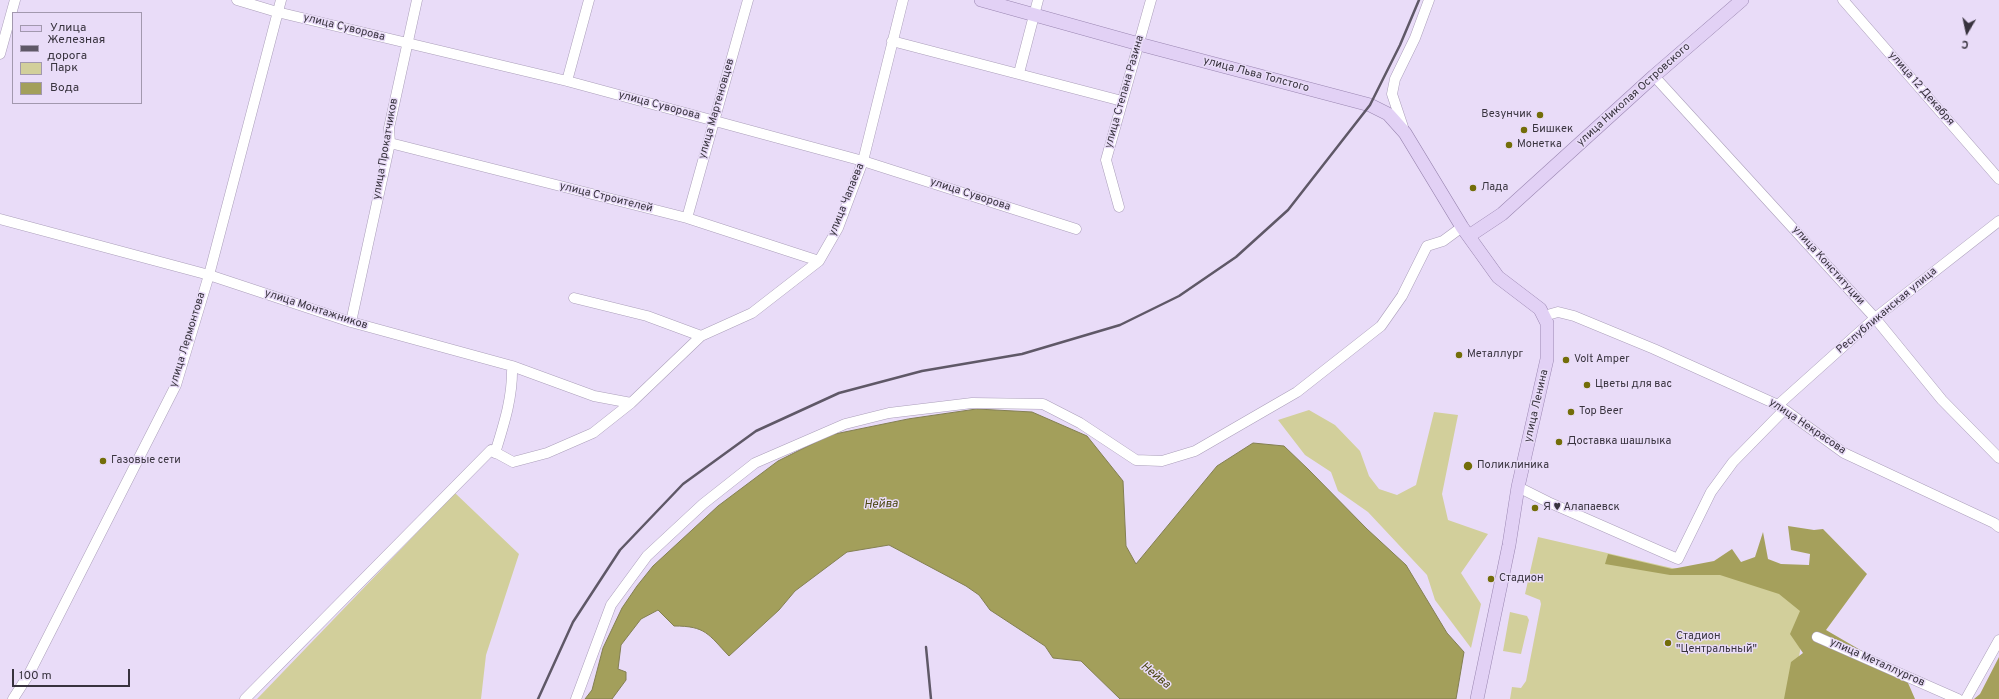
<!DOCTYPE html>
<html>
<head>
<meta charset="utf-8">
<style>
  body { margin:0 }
  #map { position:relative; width:1999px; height:699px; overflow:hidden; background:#e9dcf8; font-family:Overpass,sans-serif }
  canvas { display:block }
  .legend { position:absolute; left:12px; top:12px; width:130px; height:92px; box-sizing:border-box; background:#e9dcf8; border:1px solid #a298ae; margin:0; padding:5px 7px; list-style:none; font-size:12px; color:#38333e }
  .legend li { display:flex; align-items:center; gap:8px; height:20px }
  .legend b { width:20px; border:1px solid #a298ae }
  .north { position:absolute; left:1947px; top:12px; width:40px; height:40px; -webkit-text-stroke:3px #e9dcf8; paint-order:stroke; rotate:189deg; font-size:11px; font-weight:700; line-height:16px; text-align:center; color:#38333e }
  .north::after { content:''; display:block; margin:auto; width:14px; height:18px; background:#38333e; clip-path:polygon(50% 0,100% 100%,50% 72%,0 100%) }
  .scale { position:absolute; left:12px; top:669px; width:118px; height:18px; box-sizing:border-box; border:2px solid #38333e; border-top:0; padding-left:5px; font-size:12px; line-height:14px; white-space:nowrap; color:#38333e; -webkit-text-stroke:3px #e9dcf8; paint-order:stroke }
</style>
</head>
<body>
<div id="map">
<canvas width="1999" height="699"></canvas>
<ul class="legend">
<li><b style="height:5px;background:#e2d1f5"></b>Улица</li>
<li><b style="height:5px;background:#5f5867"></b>Железная дорога</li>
<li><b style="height:11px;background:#d2cf9b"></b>Парк</li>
<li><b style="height:11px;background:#a39f5b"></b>Вода</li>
</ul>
<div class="north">С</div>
<div class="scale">100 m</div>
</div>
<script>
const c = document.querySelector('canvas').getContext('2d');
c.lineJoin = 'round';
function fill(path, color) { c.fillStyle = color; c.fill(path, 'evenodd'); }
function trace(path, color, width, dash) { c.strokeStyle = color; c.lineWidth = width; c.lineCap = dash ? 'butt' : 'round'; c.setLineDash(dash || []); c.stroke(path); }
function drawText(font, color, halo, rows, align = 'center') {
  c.font = font + ' Overpass,sans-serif'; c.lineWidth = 3; c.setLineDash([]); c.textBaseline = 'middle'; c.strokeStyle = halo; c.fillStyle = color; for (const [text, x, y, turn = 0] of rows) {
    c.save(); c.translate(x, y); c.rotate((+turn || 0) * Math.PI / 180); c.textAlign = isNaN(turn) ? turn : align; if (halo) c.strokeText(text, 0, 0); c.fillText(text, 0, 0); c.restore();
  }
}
fill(new Path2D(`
  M1309,410l26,15 25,26 9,25 10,13 18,6 19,-10 18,-73 24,3 -16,79 6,26 40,14 -27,39 20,31 -10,44 -36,-48 -8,-25 -59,-63 -30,-21 -7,-19 -26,-17 -27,-35z
  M455,493l64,61 -33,101 -5,44h-224z
  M1538,537l134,31 141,14 -22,117h-281l2,-12 9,1 5,-7 15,-77 -1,-4 -15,-6z
  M1510,612l17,4 2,4 -8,34 -18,-3z`), '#d2cf9b');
fill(new Path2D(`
  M1788,526l26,4 9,-1 44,45 -41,56 79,46 10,23h-131l7,-37 12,-9 -13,-19 10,-23 -21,-17 -59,-19h-50l-65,-11 3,-10 64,15 42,-8 18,-12 9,13 14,-5 8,-25 5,27 13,5 28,1 1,-11 -19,-4z
  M1999,657v42h-25l6,-5z`), '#a5a05c');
const water = new Path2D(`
  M977,409l55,3 55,24 36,45 3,65 10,18 81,-98 36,-23 31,3 25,24 58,59 39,36 41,68 17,19 -8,47h-336l-39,-38 -28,-3 -8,-12 -55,-36 -11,-15 -13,-9 -77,-41 -42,7 -52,39 -16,19 -50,46c-21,-22 -23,-30 -55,-30l-16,-16 -17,9 -20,26 -3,24 8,3v8l-14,19h-27l7,-9 11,-42 19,-40 15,-22 16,-20 65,-60 60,-45 52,-26 78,-16z`);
fill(water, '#a39f5b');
trace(water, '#837f52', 1);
const minor = new Path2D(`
  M237,0l40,12 290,69 296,80 213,68
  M1843,0l156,179
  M892,41l230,60
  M0,54l15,-54
  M1019,73l19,-73
  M1654,76l221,242 67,82 57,58
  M567,81l22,-81
  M1403,127l-11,-33 3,-15 20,-41 14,-38
  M390,143l297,75 132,43
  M1119,207l-13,-47 45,-160
  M687,218l61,-218
  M0,219l209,56 142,47 161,44 82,30 37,7
  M574,298l73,18 54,20
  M1544,316l14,-4 16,4 80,33 124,56 66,48 150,70 5,4
  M351,322l39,-179 -1,-15 28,-128
  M1778,405l97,-87 124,-97
  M495,453c9,-29 18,-56 17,-87
  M1518,487l30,15 130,57 33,-67 22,-30 51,-52
  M1817,637l141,62
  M13,699l16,-25 147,-289 33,-110 72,-275
  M245,699l246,-249 22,12 34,-9 46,-20 38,-30 70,-67 51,-23 67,-52 19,-33 25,-67 40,-161
  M576,699l35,-94 36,-49 56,-52 52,-41 90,-39 44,-11 83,-10 71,1 37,19 56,37 26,1 33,-10 102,-59 84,-66 21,-30 25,-50 16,-5 19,-14
  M1966,699l33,-59`);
const major = new Path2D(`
  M981,0l158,44 231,61 18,9 17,19 57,94 36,50 42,32 7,14v36l-29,128 -9,58 -32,154
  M1469,236l33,-22 152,-138 88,-76`);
trace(minor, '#ab9fba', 11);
trace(major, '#9a86b1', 14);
trace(minor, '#fff', 10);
trace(major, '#e2d1f5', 13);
trace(new Path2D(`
  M926,647l5,52
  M538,699l35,-77 47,-72 63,-66 73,-53 83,-38 83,-22 100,-17 98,-29 59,-29 57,-39 52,-47 82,-105 30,-60 19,-45`), '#5f5867', 2.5);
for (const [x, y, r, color] of [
  [1540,115,4,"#736d09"],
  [1524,130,4,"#736d09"],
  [1509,145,4,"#736d09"],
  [1473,188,4,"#736d09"],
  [1459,355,4,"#736d09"],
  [1566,360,4,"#736d09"],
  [1587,385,4,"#736d09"],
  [1571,412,4,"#736d09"],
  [1559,442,4,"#736d09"],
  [103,461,4,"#736d09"],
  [1468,466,5,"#736d09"],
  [1535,508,4,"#736d09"],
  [1491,579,4,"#736d09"],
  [1668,643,4,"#736d09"]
]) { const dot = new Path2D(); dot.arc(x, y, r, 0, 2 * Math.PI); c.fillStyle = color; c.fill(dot); trace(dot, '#e9dcf8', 1.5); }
drawText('11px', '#38333e', '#e9dcf8', [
  ["улица Суворова",344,28,14],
  ["улица Льва Толстого",1256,75,15],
  ["улица 12 Декабря",1921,89,49],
  ["улица Степана Разина",1125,92,-74],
  ["улица Николая Островского",1634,95,-42],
  ["улица Суворова",659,106,15],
  ["улица Мартеновцев",717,109,-74],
  ["улица Прокатчиков",386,149,-80],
  ["улица Суворова",970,195,18],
  ["улица Строителей",606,198,14],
  ["улица Чапаева",847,200,-68],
  ["улица Конституции",1828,266,48],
  ["улица Монтажников",316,310,18],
  ["Республиканская улица",1887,311,-40],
  ["улица Лермонтова",188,340,-73],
  ["улица Ленина",1537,406,-77],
  ["улица Некрасова",1807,427,34],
  ["улица Металлургов",1877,663,24]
]);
drawText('11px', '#38333e', '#e9dcf8', [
  ["Везунчик",1532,115,"right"],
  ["Бишкек",1532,130],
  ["Монетка",1517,145],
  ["Лада",1481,188],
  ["Металлург",1467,355],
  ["Volt Amper",1574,360],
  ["Цветы для вас",1595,385],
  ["Top Beer",1579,412],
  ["Доставка шашлыка",1567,442],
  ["Газовые сети",111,461],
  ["Поликлиника",1477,466],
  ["Я ♥ Алапаевск",1543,508],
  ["Стадион",1499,579],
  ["Стадион",1676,637],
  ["\"Центральный\"",1676,650]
], 'left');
drawText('italic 12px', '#4b4712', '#e9dcf8', [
  ["Нейва",881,505,-2],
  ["Нейва",1155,676,39]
]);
</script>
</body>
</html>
